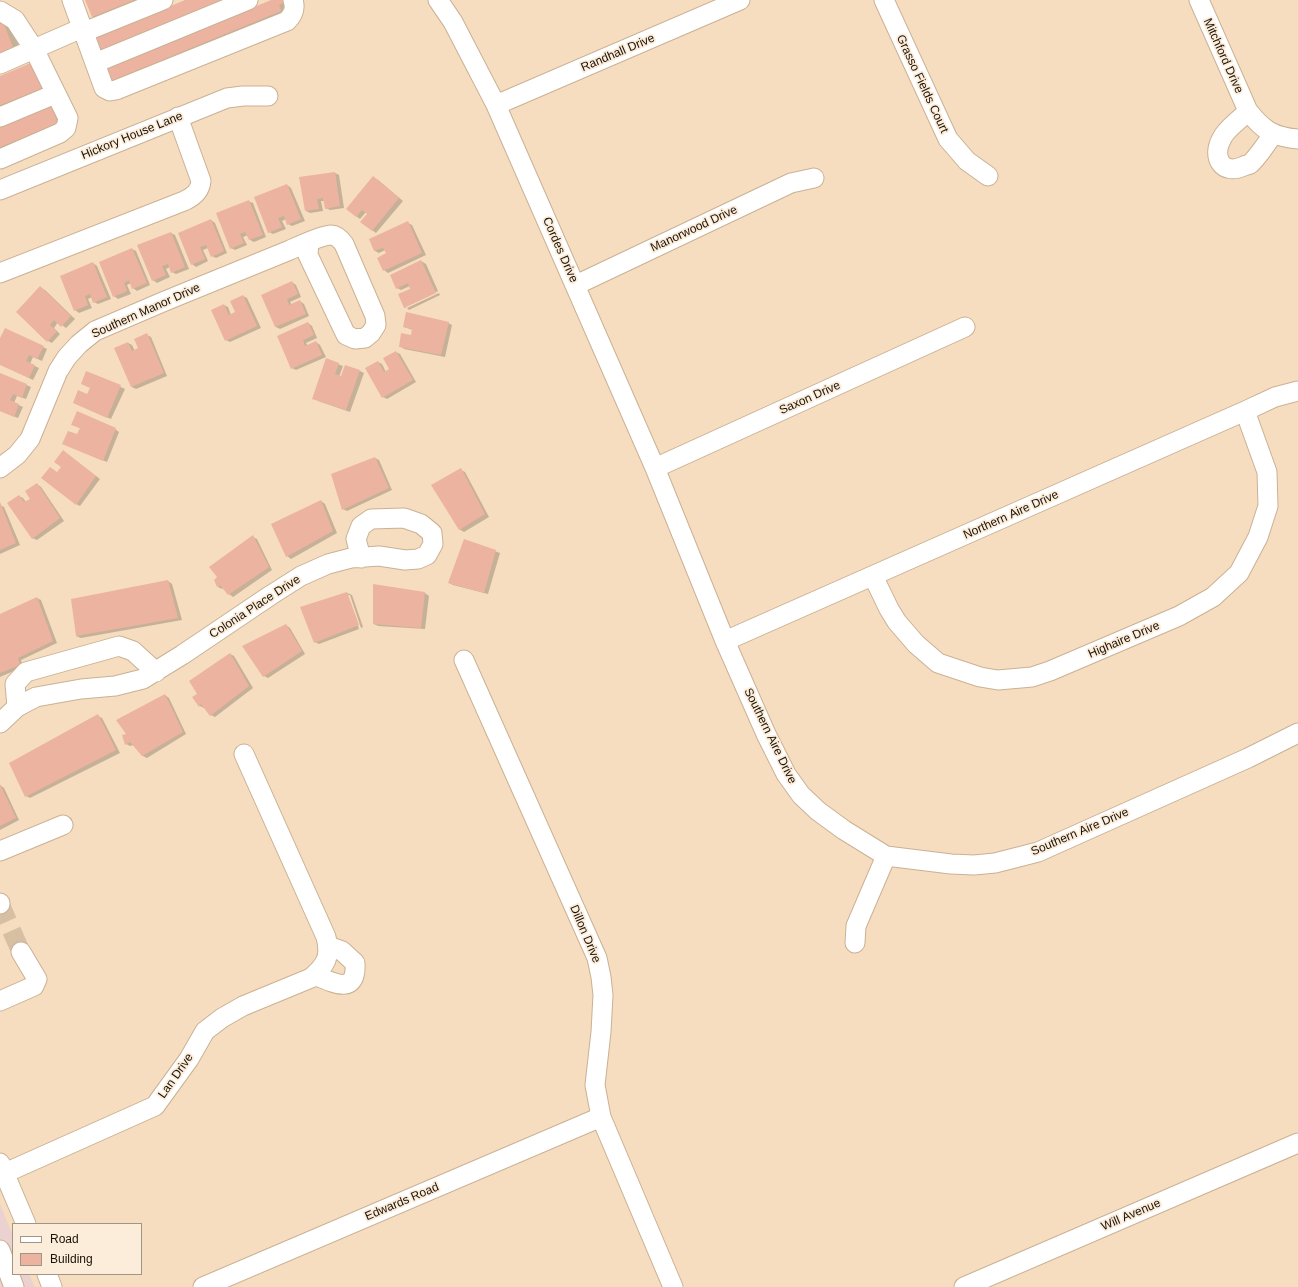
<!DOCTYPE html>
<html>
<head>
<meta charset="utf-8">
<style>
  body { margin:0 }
  #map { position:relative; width:1298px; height:1287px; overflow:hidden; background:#f7ddbf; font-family:Arial,sans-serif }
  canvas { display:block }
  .legend { position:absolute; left:12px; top:1223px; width:130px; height:52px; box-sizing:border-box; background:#fcecda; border:1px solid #a29586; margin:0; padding:5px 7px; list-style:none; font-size:12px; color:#1a1207 }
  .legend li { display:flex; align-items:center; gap:8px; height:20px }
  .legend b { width:20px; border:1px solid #a29586 }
</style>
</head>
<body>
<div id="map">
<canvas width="1298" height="1287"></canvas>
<ul class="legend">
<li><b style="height:5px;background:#fff"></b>Road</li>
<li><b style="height:11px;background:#ecb3a0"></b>Building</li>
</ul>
</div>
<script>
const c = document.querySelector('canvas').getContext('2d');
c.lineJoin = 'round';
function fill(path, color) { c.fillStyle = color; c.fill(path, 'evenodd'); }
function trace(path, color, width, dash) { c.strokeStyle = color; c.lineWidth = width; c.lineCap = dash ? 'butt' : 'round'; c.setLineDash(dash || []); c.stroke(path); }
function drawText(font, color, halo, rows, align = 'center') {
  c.font = font + ' Arial,sans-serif'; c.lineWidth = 3.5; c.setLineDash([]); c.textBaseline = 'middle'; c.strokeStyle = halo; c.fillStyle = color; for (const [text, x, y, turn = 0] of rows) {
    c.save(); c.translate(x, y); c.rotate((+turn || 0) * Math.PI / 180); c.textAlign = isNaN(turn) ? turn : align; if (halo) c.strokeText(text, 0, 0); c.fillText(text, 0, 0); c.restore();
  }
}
fill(new Path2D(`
  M0,1204l13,32v38h16l6,13h-35z`), '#ebd1cf');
fill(new Path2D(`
  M86,0h69l-53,22 -9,-5z
  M188,0h48l-130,54 -6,-4z
  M273,0h15l-1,14 -169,70 -6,-4z
  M0,21l10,4 13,30 -23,9z
  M33,63l19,30 -52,21v-37z
  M50,107l7,3 7,17 -64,26v-26z
  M335,173l4,2 5,33 -14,2 -4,-2 -1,-7h-4l2,10 -13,2 -4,-2z
  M377,179l26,22 -27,32 -4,-3 -4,-16 -2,-2 -6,7 -4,-3z
  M287,185l4,3 14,33 -13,5 -4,-2 -2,-5 -4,2 4,8 -13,5 -4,-2z
  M248,201l5,2 13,34 -12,5 -4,-2 -2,-5 -5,2 4,8 -12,5 -4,-2z
  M211,220l4,3 12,30 -11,5 -4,-2 -4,-8 -5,2 5,11 -12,6 -4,-3z
  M408,223l4,2 14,30 -38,18 -4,-3 3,-16 -2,-4 -6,3 -4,-2 -5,-11z
  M171,233l4,2 14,34 -13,5 -4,-2 -2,-5 -4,2 4,8 -13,6 -4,-3z
  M132,249l4,2 14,34 -13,6 -4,-3 -2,-5 -4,2 4,9 -13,5 -4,-3z
  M421,261l5,3 12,27 -32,15v2l-1,-1 7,-17 -2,-4 -9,4 -4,-2z
  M93,263l4,3 14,33 -13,5 -4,-2 -2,-5 -4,2 4,9 -13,5 -4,-3z
  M292,282l4,3 5,12 -11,5 2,3 8,-4 4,3 5,12 -29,13 -4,-2 -14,-31z
  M41,288l4,2 30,29 -9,9 -8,-6 -4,6 6,6 -8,9 -4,-2z
  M439,293l1,2 -31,15 -2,-2z
  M243,296l4,2 14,30 -31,14 -4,-2 -2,-35 4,2 3,8 5,-2z
  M308,323l4,3 5,12 -11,5 2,3 8,-4 4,3 6,12 -30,13 -4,-2z
  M448,323l4,2 -7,32 -41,-8 -4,-3 12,-10 1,-6 -9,-3z
  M147,335l4,2 16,39 -31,13 -4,-2 -4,-44 4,2 3,6 4,-2z
  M0,340l43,7 4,2 -5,12 -9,-4 -3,7 9,4 -6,12 -33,-16z
  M396,352l4,2 16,28 -29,17 -4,-2 -5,-35 4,2 4,8 5,-3z
  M327,360l16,6 -4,11 21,-6 4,2 -14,39 -32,-11z
  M87,372l38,17 -14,30 -37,-16 14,-7 3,-8z
  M0,374l31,13 -5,12 -9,-3 -3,7 9,4 -5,11 -18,-7z
  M76,427l39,2 4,3 -12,30 -39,-16 9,-10 4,-8z
  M67,454l33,25 -20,27 -4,-2 -18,-31 5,-6z
  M375,458l4,2 13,30 -45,21 -4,-2z
  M461,470l4,2 24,45 -25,15 -5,-3z
  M37,484l4,3 23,34 -27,19 -5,-2 -13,-42 4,2 3,4 5,-3z
  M321,501l4,3 12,29 -46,26 -4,-3z
  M0,505l4,2 16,38 -20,9z
  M253,537l4,2 15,31 -39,27 -4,-3 -5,-7 -2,2 -4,-2z
  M465,540l35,13 -12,41 -35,-9 -4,-2z
  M168,581l4,3 10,36 -101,18 -5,-2z
  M374,586l51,7 4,3 -4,33 -47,-3 -4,-2z
  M347,593l5,2 11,32 -2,1 -11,-33h-3l12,34 -40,15 -4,-2 -14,-34z
  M37,598l4,2 16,43 -36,17 2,7 -23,10v-62z
  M286,625l4,3 15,26 -37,24 -4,-2z
  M230,654l4,2 19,32 -38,29 -4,-2 -6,-8 -1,1 -4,-2 -2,-12z
  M165,695l4,3 17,36 -39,24 -4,-2 -9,-11 -4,1 -4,-2 1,-10z
  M98,716l4,2 18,35 -90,45 -4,-2z
  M0,785l4,3 15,32 -19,10z`), '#0003');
fill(new Path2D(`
  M85,0h49l-42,17z
  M185,0h37l-123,51 -5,-13z
  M271,0h13l1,2 -6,3 2,6 -170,70 -5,-13z
  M2,19l12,31 -14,6v-36z
  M33,62l11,26 -44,17v-29z
  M51,105l7,19 -58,23v-21z
  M335,172l5,34 -15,3 -2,-11 -6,1 2,10 -14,2 -6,-34z
  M373,176l26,22 -27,33 -12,-9 7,-8 -5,-4 -6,7 -10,-8z
  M287,184l14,35 -14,6 -3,-9 -6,2 4,9 -14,6 -14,-36z
  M249,200l14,35 -14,5 -4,-8 -5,2 4,9 -14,6 -14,-36z
  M211,219l13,32 -13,6 -5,-12 -6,2 5,12 -14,6 -13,-32z
  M408,221l14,32 -39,18 -6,-13 9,-5 -3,-5 -9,3 -5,-12z
  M171,232l14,35 -14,6 -3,-9 -6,2 4,9 -14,6 -15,-36z
  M132,248l15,35 -15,6 -3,-9 -5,3 3,8 -14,6 -14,-35z
  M421,260l15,33 -32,15 -6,-14 12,-5 -2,-6 -12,6 -6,-14z
  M93,262l14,35 -14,6 -3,-9 -5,2 3,9 -14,6 -14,-35z
  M292,281l6,13 -11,5 2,6 11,-5 6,14 -31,13 -14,-32z
  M40,286l31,30 -10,11 -7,-7 -4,5 7,6 -10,11 -31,-30z
  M243,295l14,31 -32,15 -14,-31 13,-6 5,11 6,-3 -5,-11z
  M406,312l43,10 -8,33 -42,-8 2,-14 10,2 1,-6 -9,-2z
  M308,322l6,13 -11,5 2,6 11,-5 6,14 -31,14 -14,-33z
  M5,328l39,18 -7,13 -8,-4 -3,6 9,4 -6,13 -29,-13v-27z
  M147,333l17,40 -33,14 -17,-39 14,-6 4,9 6,-3 -4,-9z
  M396,351l17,29 -31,18 -17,-30 13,-7 6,11 5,-3 -6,-11z
  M326,358l13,5 -4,11 6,2 4,-11 15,5 -14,40 -34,-11z
  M86,371l35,14 -14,33 -34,-15 5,-13 9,4 3,-6 -9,-4z
  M0,373l27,11 -5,14 -9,-4 -3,6 9,4 -5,13 -14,-6z
  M77,411l39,17 -13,33 -41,-17 6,-13 9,3 3,-6 -9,-3z
  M63,450l33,26 -20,29 -35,-27 9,-11 7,5 4,-5 -7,-5z
  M375,457l14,31 -47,22 -11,-36z
  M461,468l24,46 -26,16 -28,-45z
  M37,483l23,35 -28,21 -25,-36 12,-8 5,7 6,-3 -5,-8z
  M321,500l12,31 -47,26 -15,-33z
  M0,502l16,41 -16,7z
  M253,535l16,32 -41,28 -8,-10 -3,2 -3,-7 3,-3 -8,-10z
  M464,539l32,11 -12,43 -36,-10z
  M168,580l10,38 -102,18 -5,-37z
  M373,584l52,8 -4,36 -48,-4z
  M347,592l12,33 -45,18 -14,-36z
  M37,597l16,44 -35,17 2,7 -20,8v-59z
  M286,624l16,27 -39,26 -21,-31z
  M230,653l19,33 -39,30 -9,-12 -2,3 -7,-10 5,-3 -8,-13z
  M165,694l18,38 -41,24 -12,-14 -5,3 -3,-10 4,-1 -10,-14z
  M98,714l18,36 -91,47 -16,-34z
  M0,784l16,34 -16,8z`), '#ecb3a0');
trace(new Path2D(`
  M0,904l21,48`), '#d6bfa3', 19, [19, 10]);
const minor = new Path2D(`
  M72,0l32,88 6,3 6,-1 171,-69c6,-6 9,-12 6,-21
  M438,0l15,22 43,83 159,363 70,173 41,93 20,40 15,21 17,16 26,19 42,26 65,8 23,1 21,-2 43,-11 210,-94 50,-25
  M884,0l64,139 19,22 21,15
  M1199,0l49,111c15,19 25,26 50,28
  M0,11l15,9 19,29 48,-21
  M84,32l79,-32
  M95,63l153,-63
  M0,64l34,-15 34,69 -2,10 -6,5 -60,26
  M496,105l244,-105
  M1248,111c-7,8 -22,18 -26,27 -11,19 0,38 22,28 2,-1 4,-1 6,-2 6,-5 18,-22 23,-30
  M0,117l55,-23
  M0,190l227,-92 16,-2h25
  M0,273l184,-72c9,-4 16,-9 17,-20l-23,-64
  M576,285l215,-102 23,-5
  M0,468l17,-13 13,-16 28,-68 9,-14 12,-13 16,-13 70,-30 125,-51c9,-4 32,-15 41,-15 5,0 10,5 13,9l31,72 1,9 -5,8 -6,5 -10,1 -9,-4 -38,-80 1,-13
  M655,468l310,-141
  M873,576l16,33 8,13 19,22 22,19 42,14 18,3 34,-3 18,-6 129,-55 34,-19 26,-24 19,-36 10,-31 -1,-34 -22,-61
  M725,641l520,-230 30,-14 23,-6
  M464,660l133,298 4,19 2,18 -2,37 -6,53 6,32 72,170
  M17,707l-2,-23 11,-12 93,-26 14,5 23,21
  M0,723l17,-16 19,-10 45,-8 34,-3 28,-7 39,-24 89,-60 30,-19 27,-12 23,-6 28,-2 26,4 13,-1 9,-4 6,-11 -1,-11 -11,-9 -17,-6 -33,1 -10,7 -5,13 5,19
  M0,851l63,-26
  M0,903v1
  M855,943l1,-17 30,-70
  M315,975c18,8 42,21 40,-12l-13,-12 -14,-5
  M0,1001l34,-15 3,-7 -16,-27
  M0,1163l26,61
  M5,1173l150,-67 34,-47 16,-28 17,-13 21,-12 68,-28c15,-13 20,-21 15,-41l-82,-183
  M0,1250l14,37
  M47,1274l5,13
  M203,1287l398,-170
  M964,1287l334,-144`);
trace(minor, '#cab194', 21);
trace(minor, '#fff', 19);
drawText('12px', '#1a1207', '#fcecda', [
  ["Randhall Drive",618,53,-23],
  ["Mitchford Drive",1223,56,66],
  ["Grasso Fields Court",922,84,65],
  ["Hickory House Lane",132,136,-22],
  ["Manorwood Drive",694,229,-25],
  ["Cordes Drive",560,250,66],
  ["Southern Manor Drive",146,311,-24],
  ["Saxon Drive",810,398,-24],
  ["Northern Aire Drive",1011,515,-24],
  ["Colonia Place Drive",255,607,-33],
  ["Highaire Drive",1124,640,-23],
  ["Southern Aire Drive",770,736,64],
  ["Southern Aire Drive",1080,832,-23],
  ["Dillon Drive",585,934,67],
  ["Lan Drive",176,1076,-55],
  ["Edwards Road",402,1202,-23],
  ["Will Avenue",1131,1215,-23]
]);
</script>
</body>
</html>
